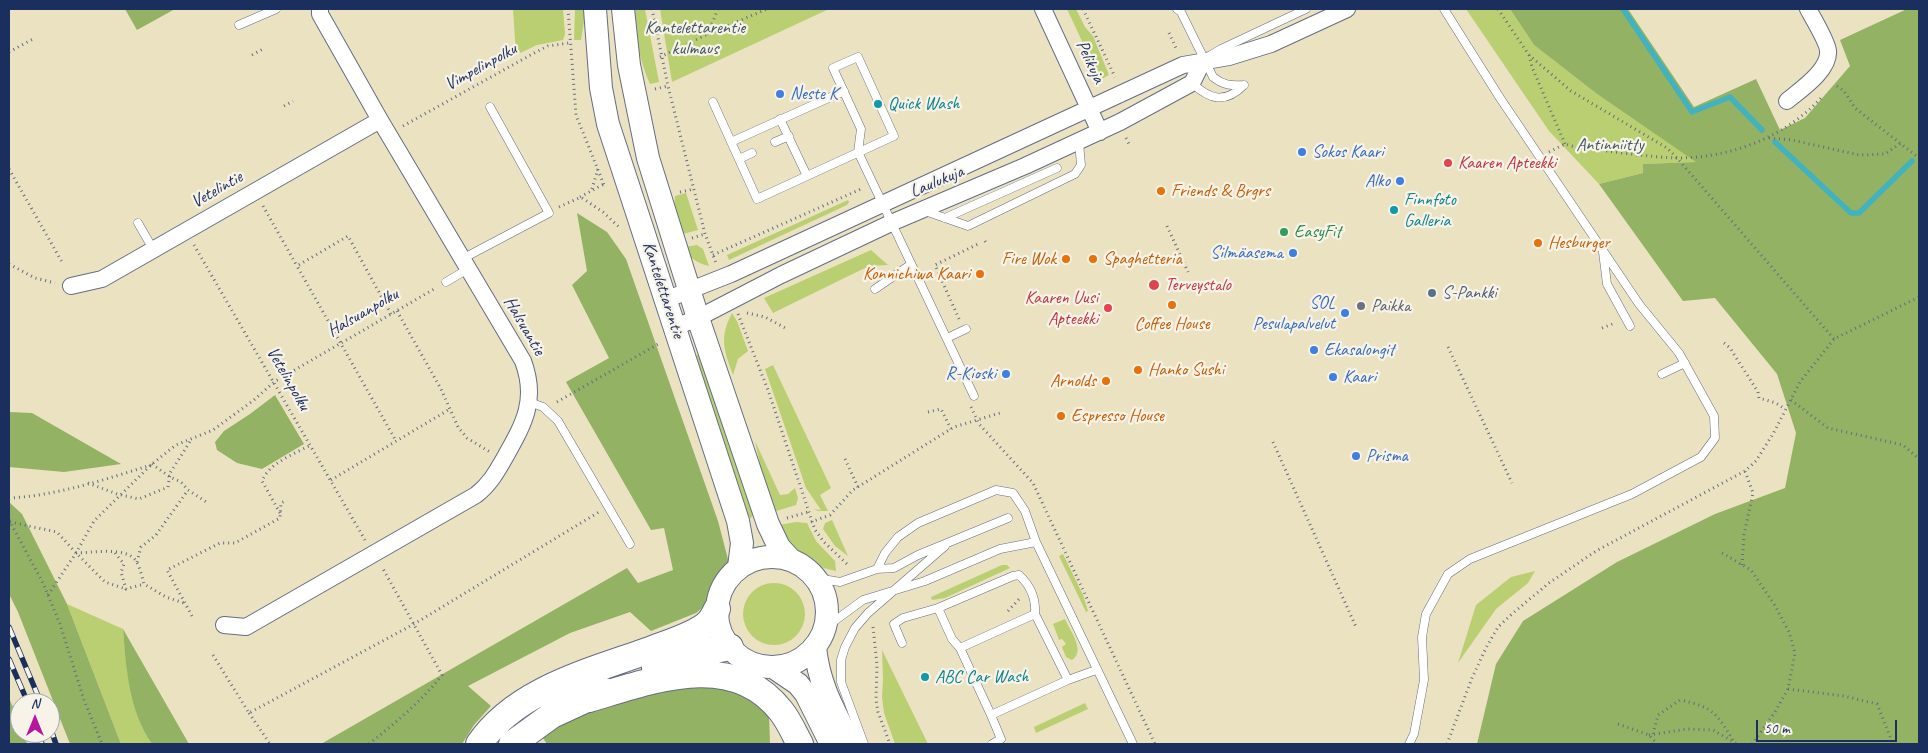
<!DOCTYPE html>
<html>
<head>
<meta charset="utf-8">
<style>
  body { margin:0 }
  #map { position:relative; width:1928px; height:753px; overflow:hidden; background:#ebe2c2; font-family:Caveat,sans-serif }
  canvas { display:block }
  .frame { position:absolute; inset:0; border:10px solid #1b2f5e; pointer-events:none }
  .north { position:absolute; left:10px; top:693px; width:50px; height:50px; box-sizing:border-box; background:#f7f3e8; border:1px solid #9fa5b1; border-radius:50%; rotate:0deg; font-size:14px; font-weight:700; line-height:20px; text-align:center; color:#1b2f5e }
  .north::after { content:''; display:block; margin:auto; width:18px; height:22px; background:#b5179e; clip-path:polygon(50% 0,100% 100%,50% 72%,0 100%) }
  .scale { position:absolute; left:1756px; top:720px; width:141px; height:22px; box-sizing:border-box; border:2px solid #1b2f5e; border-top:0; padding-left:6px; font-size:15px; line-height:18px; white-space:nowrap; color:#1b2f5e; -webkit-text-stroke:4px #f7f3e8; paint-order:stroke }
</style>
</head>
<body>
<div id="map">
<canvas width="1928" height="753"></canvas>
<div class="frame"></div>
<div class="north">N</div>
<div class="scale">50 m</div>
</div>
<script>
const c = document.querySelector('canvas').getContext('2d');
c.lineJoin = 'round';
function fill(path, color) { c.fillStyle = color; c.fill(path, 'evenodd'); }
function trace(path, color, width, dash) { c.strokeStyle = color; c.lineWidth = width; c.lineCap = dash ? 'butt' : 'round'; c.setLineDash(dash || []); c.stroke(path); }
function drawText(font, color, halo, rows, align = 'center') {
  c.font = font + ' Caveat,sans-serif'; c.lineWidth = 4.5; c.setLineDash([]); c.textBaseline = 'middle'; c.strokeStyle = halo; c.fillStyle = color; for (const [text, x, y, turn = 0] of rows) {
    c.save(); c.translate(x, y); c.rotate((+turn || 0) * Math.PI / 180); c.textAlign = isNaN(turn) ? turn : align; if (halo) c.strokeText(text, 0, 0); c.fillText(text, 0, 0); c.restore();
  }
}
fill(new Path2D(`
  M513,9h50l2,25 -2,6 -26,5 -21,10z
  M575,9h11l-5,31h-7z
  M632,9h13l14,73 -9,2c-11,-24 -14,-49 -18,-75z
  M660,9h169l-157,73z
  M1067,9h9l9,18 8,9 16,39 -9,5z
  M1466,9h44l24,36 63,49 100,68 -54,2v9l-44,11 -50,-53z
  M686,193l12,37 -19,5 -5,-27 1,-12z
  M848,200l1,2 -2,3 -118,55 -2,-5z
  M697,245l6,4 6,17c-11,-2 -21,-9 -25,-19z
  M871,250l17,15 -19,1 -96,47 -9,-15z
  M732,313l5,8 11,30 -10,8 -5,16c-9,-25 -14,-37 -1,-62z
  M702,352l52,162 -3,4 -3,-1 -54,-160z
  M773,365l58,123 -11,7 8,16h-10l-4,-2 7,1 -15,-22 -41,-119z
  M755,441l25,54 8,-1 7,-6 3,10 -2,7 -26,8z
  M832,520l16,36 -13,-10 -12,-17 2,-6z
  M796,522l11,1 9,18 19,20 1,10 -13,-3 -31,-18 -13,-25z
  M1063,554l20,41 5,16 -2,1 -27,-56z
  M1002,565h5l3,3 -65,30 -13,2 -1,-3z
  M1535,571l-7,12 -32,26 -38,54 18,-58 35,-28z
  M743 614a31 31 0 1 1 62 0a31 31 0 1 1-62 0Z
  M67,604l56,25c3,36 8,85 29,115h-31z
  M1065,619c5,12 21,32 7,41l-6,-3 -4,-10 4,-3 -4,-5 -3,1 -6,-16z
  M882,650l46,94h-33l-11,-31 -2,-16 1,-18z
  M1085,703l3,6 -52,24 -2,-6z`), '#bacf72');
fill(new Path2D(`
  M125,9h50l-38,21z
  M1510,9h118l66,98 62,-28 24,51 25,-12 45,-52 -10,-26 67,-31h12v735h-442l19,-80 27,-43 94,-59 98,-48 70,-26 11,-55 -19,-59 -62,-76 -32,3 -84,-117 44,-11v-9l53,-2 -99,-68 -63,-49z
  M577,213l30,19 19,27 92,262 11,42 -17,26 -4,14 -12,10 -45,18 -21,-19 -60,21 -102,53 23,20 -17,19 -12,19h-141l306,-176 11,15 35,-13 -9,-42 -13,2 -85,-148 43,-24 -37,-73 15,-14z
  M275,395l29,49 -42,25 -25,-6 -20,-13 -2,-8 9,-11 26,-17z
  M9,412l23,1 89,51 -57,8 -55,-5z
  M9,502l13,12 45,90 54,140h-51l-52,-132 -9,-18z
  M123,629l66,115h-37c-23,-33 -26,-76 -29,-115z
  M724,685l27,12 18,16 1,31h-223l-6,-9 32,-19 71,-25z
  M9,698l11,25v10h4l3,11h-18z`), '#93b264');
trace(new Path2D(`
  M1623,9l69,103 38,-15 32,33
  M1775,142l76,71h8l53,-52`), '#43b2bf', 5.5);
const service = new Path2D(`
  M1177,9l4,3 32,65c10,8 18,9 31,8
  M239,25l37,-16
  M1211,55l10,-6 85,-40
  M1192,83c18,17 33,21 52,2
  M713,102l44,97 50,-23
  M780,119l27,57 87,-40 -36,-79 -25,11 28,61 -3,23 116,244
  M731,142l113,-51
  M775,142l14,-6
  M739,159l13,-6
  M925,211l43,15 107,-52 6,-9 -2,-23
  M945,218l112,-50
  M138,223l15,26
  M1603,252l4,32 23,42
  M462,259l87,-46 -59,-106
  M446,282l22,-13
  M875,289l35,-24
  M947,338l19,-9
  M1662,374l23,-11
  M529,402l14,5 15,14 72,123
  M877,569l8,-16 13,-16 20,-14 78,-33 17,3 12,18 11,31 97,202
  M817,578l23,4 37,-13 17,-1 24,-13 90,-37
  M938,608l14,31 8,9 31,67 77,-35 28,-10
  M825,628l38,-28 62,-19 75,-32 36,-7
  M902,643l-8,-19 9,-6 35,-10 75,-32 6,-1c11,10 17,24 16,39l33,66
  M960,648l75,-34
  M991,715l10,24 -9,5
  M864,744l-23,-62v-22l4,-13 10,-19 13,-15 77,-67
  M1409,744l5,-10 10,-54 -2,-43 4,-23 22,-40 22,-15 162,-65 69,-37 14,-19 -1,-22 -35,-63 -40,-49 -139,-206 -56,-89`);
const minor = new Path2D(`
  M1043,9l57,123
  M1787,101c13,-11 43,-31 41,-50 0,-8 -15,-33 -20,-42
  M71,286l31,-7 278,-159
  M665,300l66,-26 452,-209 46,-8 42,-13 76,-35
  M675,327l23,-9 83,-43 110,-52 134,-57 95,-44 72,-39 11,-22
  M224,625l22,2 230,-132c13,-10 20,-22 28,-36 19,-34 34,-58 19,-98l-143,-241 -60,-106v-5`);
const secondary = new Path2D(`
  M595,9l6,79 7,36 130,397 4,22 -3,24
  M623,9l6,56 19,93 50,160 70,206 11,23 11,12
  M717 612a55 55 0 1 1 110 0a55 55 0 1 1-110 0Z
  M815,647c4,39 19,63 36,97
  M773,667l25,17 8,10 25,50`);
const trunk = new Path2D(`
  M655,668l40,-14 35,-7
  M589,699c62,-18 143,-51 192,12 8,10 13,22 19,33
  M479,744c37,-54 109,-72 168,-93 17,-7 50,-16 62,-29 3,-3 6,-9 8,-13
  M512,744l40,-29 52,-24`);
trace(service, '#646e81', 9);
trace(minor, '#646e81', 18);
trace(secondary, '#646e81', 24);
trace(trunk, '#646e81', 28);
trace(new Path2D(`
  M568,9l8,106 28,70
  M652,9l16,77 37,148 11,29
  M1083,9l32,68
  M1498,9l31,46 42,36 96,57 10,10 157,181
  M708,33l10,-24
  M1169,33l7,15
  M9,52l24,-13
  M252,55l11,-6
  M1529,55l3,12 33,77
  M660,57l48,-23 59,-25
  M1837,86l7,5 11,17 64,50
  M655,89l13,-3
  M284,106l9,-5
  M403,126l133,-74 12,-6 21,-3
  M1126,138l4,8
  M1769,138l23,2 67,15 26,-1 16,-11
  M1549,152l16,-8 14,4c32,3 67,9 99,10 53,0 107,-21 143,-60
  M9,169l53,93
  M592,189l6,-20
  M680,192l14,-3
  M580,197l24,-13
  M263,206l34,60
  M559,207l20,-9h3l21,14 17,16
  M1167,226l21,46
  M692,238l13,-4
  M985,241l2,3
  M194,245l171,295
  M713,255l148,-66
  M9,264l26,14 20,5
  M397,311l44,78 17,38 9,11 23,14
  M747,313l18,4 22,12
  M391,314l-43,-78 -51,30 99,175
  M738,314l30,76 47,140 9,12 25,24
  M959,319l-24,-54 43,-21
  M1602,328l13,-5
  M1724,343l6,5 28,44 1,6 17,5 9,6
  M1448,347l64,136
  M1791,400l37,28 75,17 16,14
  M557,402l103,-59
  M971,407l8,17 54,59 122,261
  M928,412l13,-3 10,20
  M1273,442l83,185
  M845,459l13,28
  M152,464l18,13 11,5 7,8 20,13
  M331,480l119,-71
  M88,483l29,11 22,5 29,-12 2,-14 21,-33
  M9,498c46,-2 98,-19 142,-33
  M280,513l-18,-32c7,-18 32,-27 49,-36
  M787,518l21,-6
  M9,520l34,63 17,41 24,76 18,44
  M10,522l47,10 19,21 29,29 21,7
  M811,522l19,-7 23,-25 101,-63 46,-14
  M76,553c16,0 50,-7 60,8 4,6 6,16 8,23l22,13 18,6
  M115,553l9,11 -3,8 5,17 18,-5
  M1722,553l29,17 23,34 15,28 6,21 -7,36 -13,23 -23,32
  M137,562l4,-15 15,-12 32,-45
  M1742,565l2,-30 9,-42 -8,-22
  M48,595l28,-42 18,-32 58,-57 24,-19 37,-15 41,-30 20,-18 162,-94
  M1008,611l13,-14
  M192,616l-25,-46 53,-27h15l45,-25 1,-15 6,-3
  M873,627l4,38 -1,35 2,12 12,32
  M213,655l36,58 165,-89 185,-112
  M1788,689l56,7 33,8 16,40
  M249,713l21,31
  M1618,724l31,11 8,9
  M1653,734l5,-19 22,-15c34,7 37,14 54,42
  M1649,735l38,-6 26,1 24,14
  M369,744c26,-21 52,-42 73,-69l-60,-108
  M1447,744l25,-66 14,-30 12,-21 15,-14 36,-30 47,-32 149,-80 11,-10 17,-27 27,-52 34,-43 85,-42`), '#646e81', 3, [1, 4]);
trace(service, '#fff', 8);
trace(minor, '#fff', 16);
trace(secondary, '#fff', 22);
trace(trunk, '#fff', 26);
const rail = new Path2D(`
  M9,627l32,76
  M9,659l19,44
  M50,727l6,17
  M38,733l4,11`);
trace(rail, '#1b2f5e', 5.5);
trace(rail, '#f7f3e8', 4, [11]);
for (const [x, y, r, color] of [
  [780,94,5,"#3f7fe0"],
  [878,104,5,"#0f9aa8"],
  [1302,152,5,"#3f7fe0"],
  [1448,163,5,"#e0444e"],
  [1400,181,5,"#3f7fe0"],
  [1161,191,5,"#e8710a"],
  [1394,210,5,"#0f9aa8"],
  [1284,232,5,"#2e9e5b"],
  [1538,243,5,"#e8710a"],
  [1293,253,5,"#3f7fe0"],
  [1066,259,5,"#e8710a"],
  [1093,259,5,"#e8710a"],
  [980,274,5,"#e8710a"],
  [1154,285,6,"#e0444e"],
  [1432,293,5,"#5c6f8a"],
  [1172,305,5,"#e8710a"],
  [1361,306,5,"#6b7280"],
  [1108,308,5,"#e0444e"],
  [1345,313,5,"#3f7fe0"],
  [1314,350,5,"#3f7fe0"],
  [1138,370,5,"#e8710a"],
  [1006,374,5,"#3f7fe0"],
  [1333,377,5,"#3f7fe0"],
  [1106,381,5,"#e8710a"],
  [1061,416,5,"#e8710a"],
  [1356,456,5,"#3f7fe0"],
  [925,677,5,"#0f9aa8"]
]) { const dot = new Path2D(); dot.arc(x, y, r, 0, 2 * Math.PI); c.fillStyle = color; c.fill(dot); trace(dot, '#f7f3e8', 2); }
drawText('18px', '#435763', '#f7f3e8', [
  ["Kantelettarentie",695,28],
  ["kulmaus",695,49],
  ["Antinniitty",1610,145]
]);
drawText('18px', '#1b2f5e', '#f7f3e8', [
  ["Pelikuja",1090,62,65],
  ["Vimpelinpolku",481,67,-29],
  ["Laulukuja",937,182,-23],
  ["Vetelintie",217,190,-30],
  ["Kantelettarentie",663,290,72],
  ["Halsuanpolku",363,313,-30],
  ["Halsuantie",524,326,60],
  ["Vetelinpolku",288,379,60]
]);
drawText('18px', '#366cbe', '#f7f3e8', [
  ["Neste K",790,94],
  ["Sokos Kaari",1312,152],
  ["Alko",1390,181,"right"],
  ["Silmäasema",1283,253,"right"],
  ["SOL",1335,303,"right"],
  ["Pesulapalvelut",1335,324,"right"],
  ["Ekasalongit",1324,350],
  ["R-Kioski",996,374,"right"],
  ["Kaari",1343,377],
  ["Prisma",1366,456]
], 'left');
drawText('18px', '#0d838f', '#f7f3e8', [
  ["Quick Wash",888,104],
  ["Finnfoto",1404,200],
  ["Galleria",1404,221],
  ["ABC Car Wash",935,677]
], 'left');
drawText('18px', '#be3a42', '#f7f3e8', [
  ["Kaaren Apteekki",1458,163],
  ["Terveystalo",1165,285],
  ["Kaaren Uusi",1098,298,"right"],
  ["Apteekki",1098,319,"right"]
], 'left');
drawText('18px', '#c56008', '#f7f3e8', [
  ["Friends & Brgrs",1171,191],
  ["Hesburger",1548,243],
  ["Fire Wok",1056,259,"right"],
  ["Spaghetteria",1103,259],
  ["Konnichiwa Kaari",970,274,"right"],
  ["Coffee House",1172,324,"center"],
  ["Hanko Sushi",1148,370],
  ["Arnolds",1096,381,"right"],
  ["Espresso House",1071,416]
], 'left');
drawText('18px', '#27864d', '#f7f3e8', [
  ["EasyFit",1294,232]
], 'left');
drawText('18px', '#4e5e75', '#f7f3e8', [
  ["S-Pankki",1442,293]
], 'left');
drawText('18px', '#5b616d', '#f7f3e8', [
  ["Paikka",1371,306]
], 'left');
</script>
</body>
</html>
